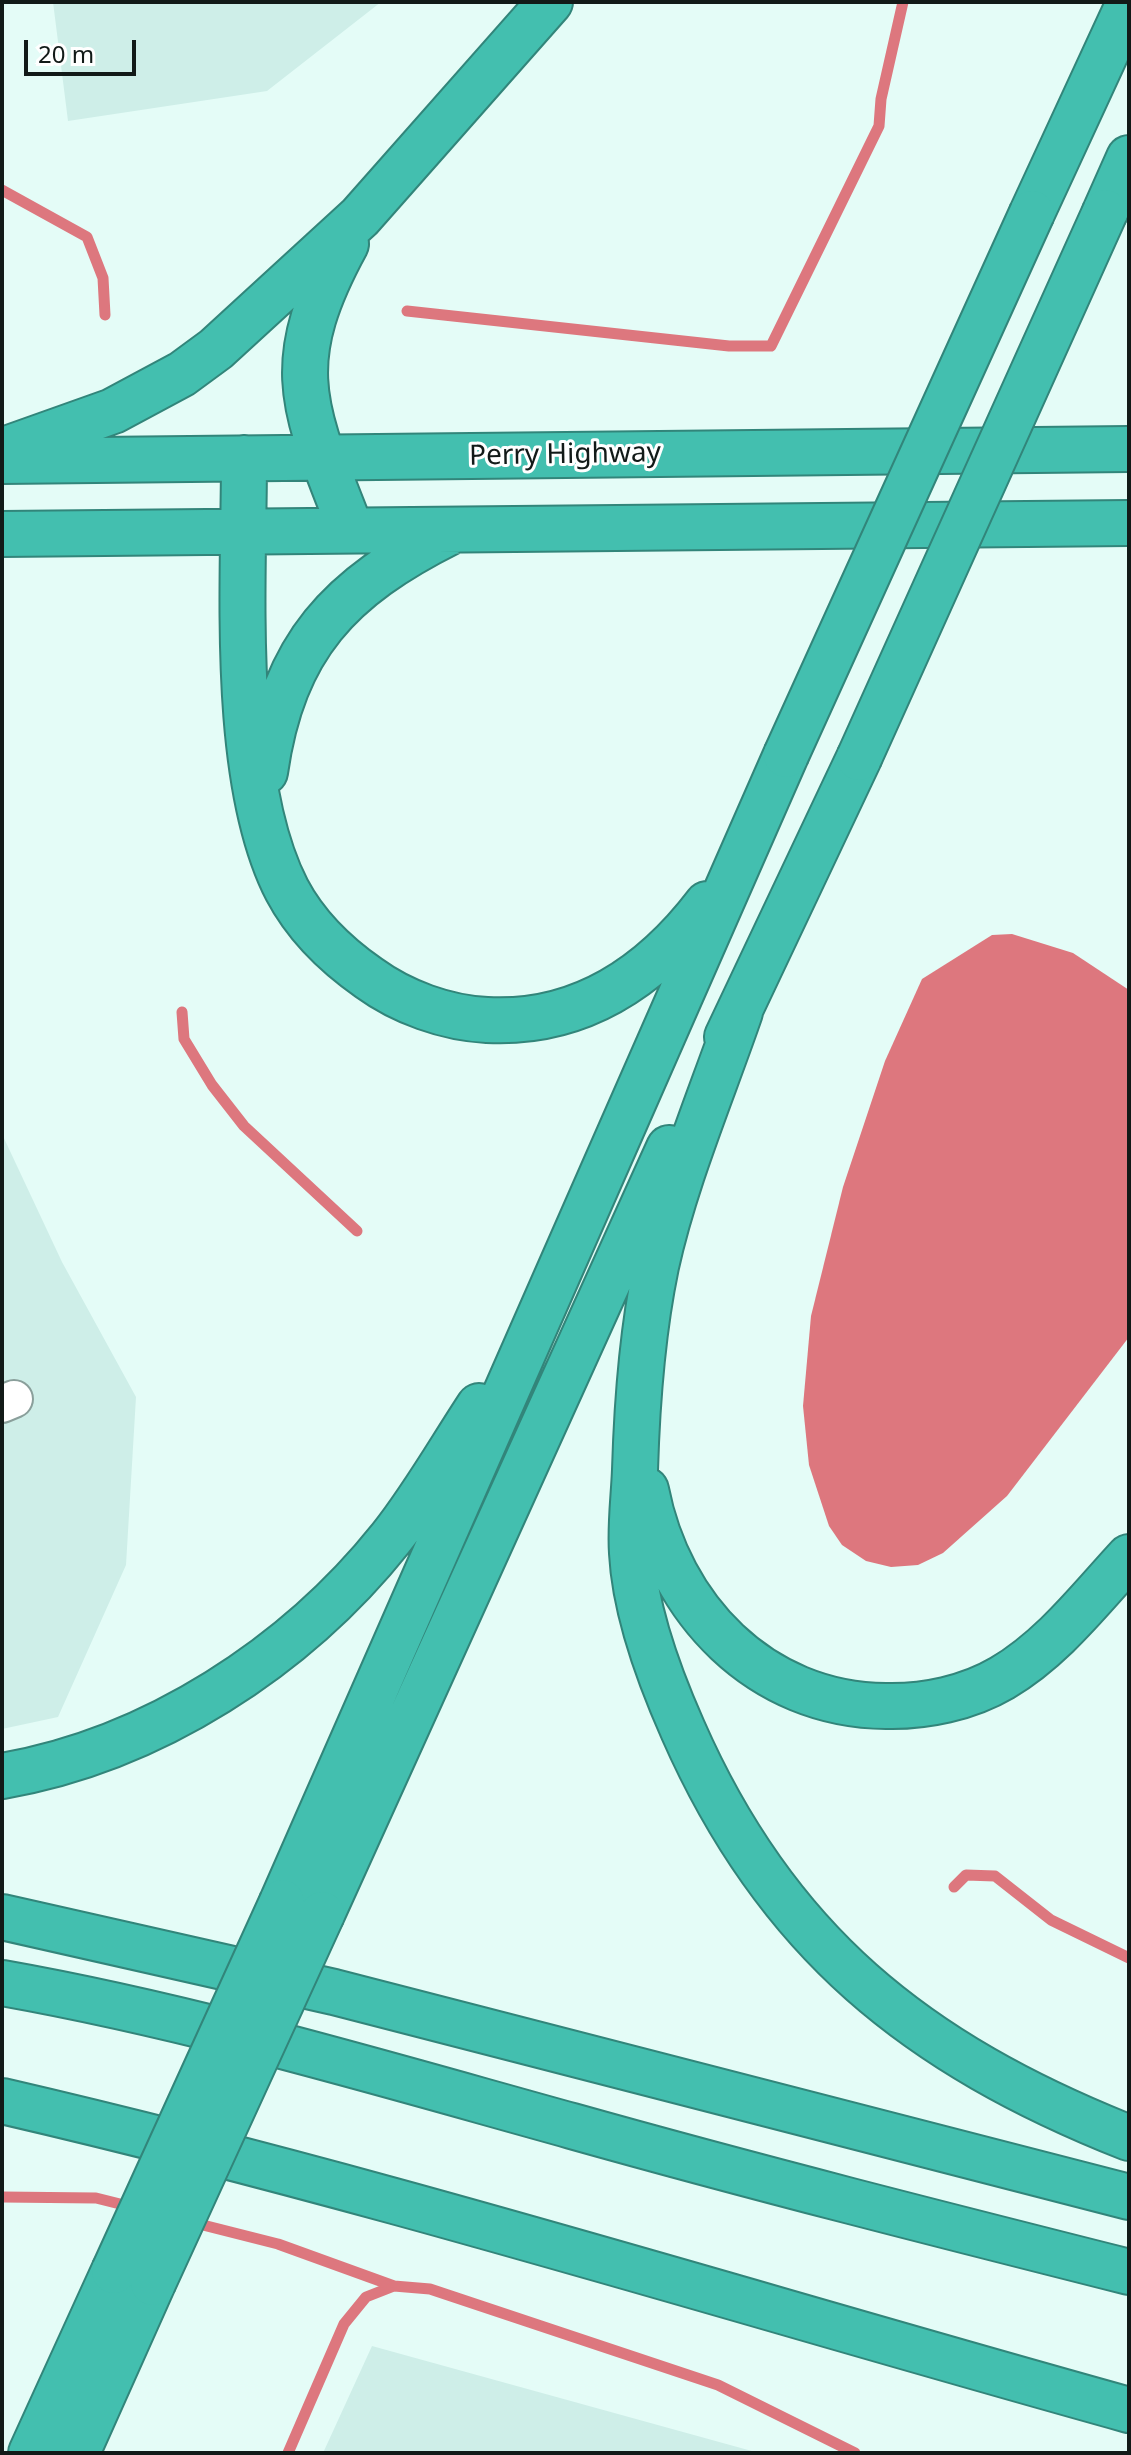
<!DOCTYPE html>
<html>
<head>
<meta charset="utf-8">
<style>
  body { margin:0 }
  #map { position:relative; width:1131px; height:2455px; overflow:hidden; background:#e4fcf7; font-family:"Noto Sans",sans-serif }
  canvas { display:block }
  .frame { position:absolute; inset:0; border:4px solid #121a18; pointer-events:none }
  .scale { position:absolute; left:24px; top:40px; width:112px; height:36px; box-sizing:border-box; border:4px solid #121a18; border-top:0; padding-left:10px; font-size:24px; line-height:28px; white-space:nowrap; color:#121a18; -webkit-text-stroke:6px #fff; paint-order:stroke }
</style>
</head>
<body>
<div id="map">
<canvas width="1131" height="2455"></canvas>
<div class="frame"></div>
<div class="scale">20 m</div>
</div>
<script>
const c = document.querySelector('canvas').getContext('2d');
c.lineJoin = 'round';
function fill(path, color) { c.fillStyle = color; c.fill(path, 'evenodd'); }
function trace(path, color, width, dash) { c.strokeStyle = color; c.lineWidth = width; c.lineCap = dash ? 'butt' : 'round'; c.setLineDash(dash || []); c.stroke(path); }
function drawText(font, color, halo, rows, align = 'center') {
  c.font = font + ' "Noto Sans",sans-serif'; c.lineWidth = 6; c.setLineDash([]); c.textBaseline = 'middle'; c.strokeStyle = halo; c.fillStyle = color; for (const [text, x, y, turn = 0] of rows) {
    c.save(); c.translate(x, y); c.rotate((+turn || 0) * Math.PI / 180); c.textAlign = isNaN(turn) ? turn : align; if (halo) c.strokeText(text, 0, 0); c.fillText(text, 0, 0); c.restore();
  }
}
fill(new Path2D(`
  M53,2h328l-114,89 -199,30z
  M2,1134l60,128 74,135 -10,168 -68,152 -56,12z
  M372,2346l387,107h-436z`), '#ceeee8');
fill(new Path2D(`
  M1012,934l61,19 56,37v347l-122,159 -64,57 -25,12 -27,2 -25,-6 -24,-16 -13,-19 -20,-61 -6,-59 8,-90 32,-129 42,-126 37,-82 70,-44z`), '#dd777e');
trace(new Path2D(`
  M2,190l85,47 16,41 2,37
  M407,311l322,35h42l108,-220 2,-27 22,-97
  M182,1012l2,27 28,46 32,41 113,105
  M954,1887l12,-12 29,1 56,44 78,38
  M2,2197l94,1 36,9
  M191,2222l87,22 116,42
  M288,2453l56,-129 22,-27 28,-11 36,3 288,96 137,68`), '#dd777e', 11);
const street = new Path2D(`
  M2,1404l12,-5`);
const highway = new Path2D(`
  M1105,212l24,-54
  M1032,213l97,-210
  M346,244c-67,123 -42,165 5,286
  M9,448l104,-37 69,-37 34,-25 144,-132 190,-215
  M244,458c0,124 -14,322 43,432 19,36 49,65 82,88 33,24 77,40 118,42 94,5 165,-44 220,-116
  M2,461l1127,-12
  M2,534l1127,-11
  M265,772c18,-126 75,-185 185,-240
  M740,1012c-29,84 -65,168 -84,254 -14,67 -19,136 -21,204 -1,27 -5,56 -3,83 3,59 27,123 51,177 93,212 234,324 446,408
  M727,1037l132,-279
  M646,1490c23,119 114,215 240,216 39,1 82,-8 116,-28 51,-30 88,-79 127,-121
  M2,1776c151,-26 294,-119 389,-238 32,-40 59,-88 88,-132
  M282,1902l504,-1147
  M322,1914l347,-766
  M2,1917l332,75 795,205
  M2,1983c192,34 382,91 570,143 185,52 371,99 557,146
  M2,2101c380,88 752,205 1127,309
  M31,2453l83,-182
  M77,2453l76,-170`);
trace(street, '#8a9f9b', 40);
trace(highway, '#32857a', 48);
trace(street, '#fff', 36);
trace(highway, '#43bfaf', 44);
const highwayBridge = new Path2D(`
  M786,755l246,-542
  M859,758l246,-546
  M114,2271l168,-369
  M153,2283l169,-369`);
trace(highwayBridge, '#32857a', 48, []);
trace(highwayBridge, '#43bfaf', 44);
drawText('28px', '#121a18', '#fff', [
  ["Perry Highway",565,455,-1]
]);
</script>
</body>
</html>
